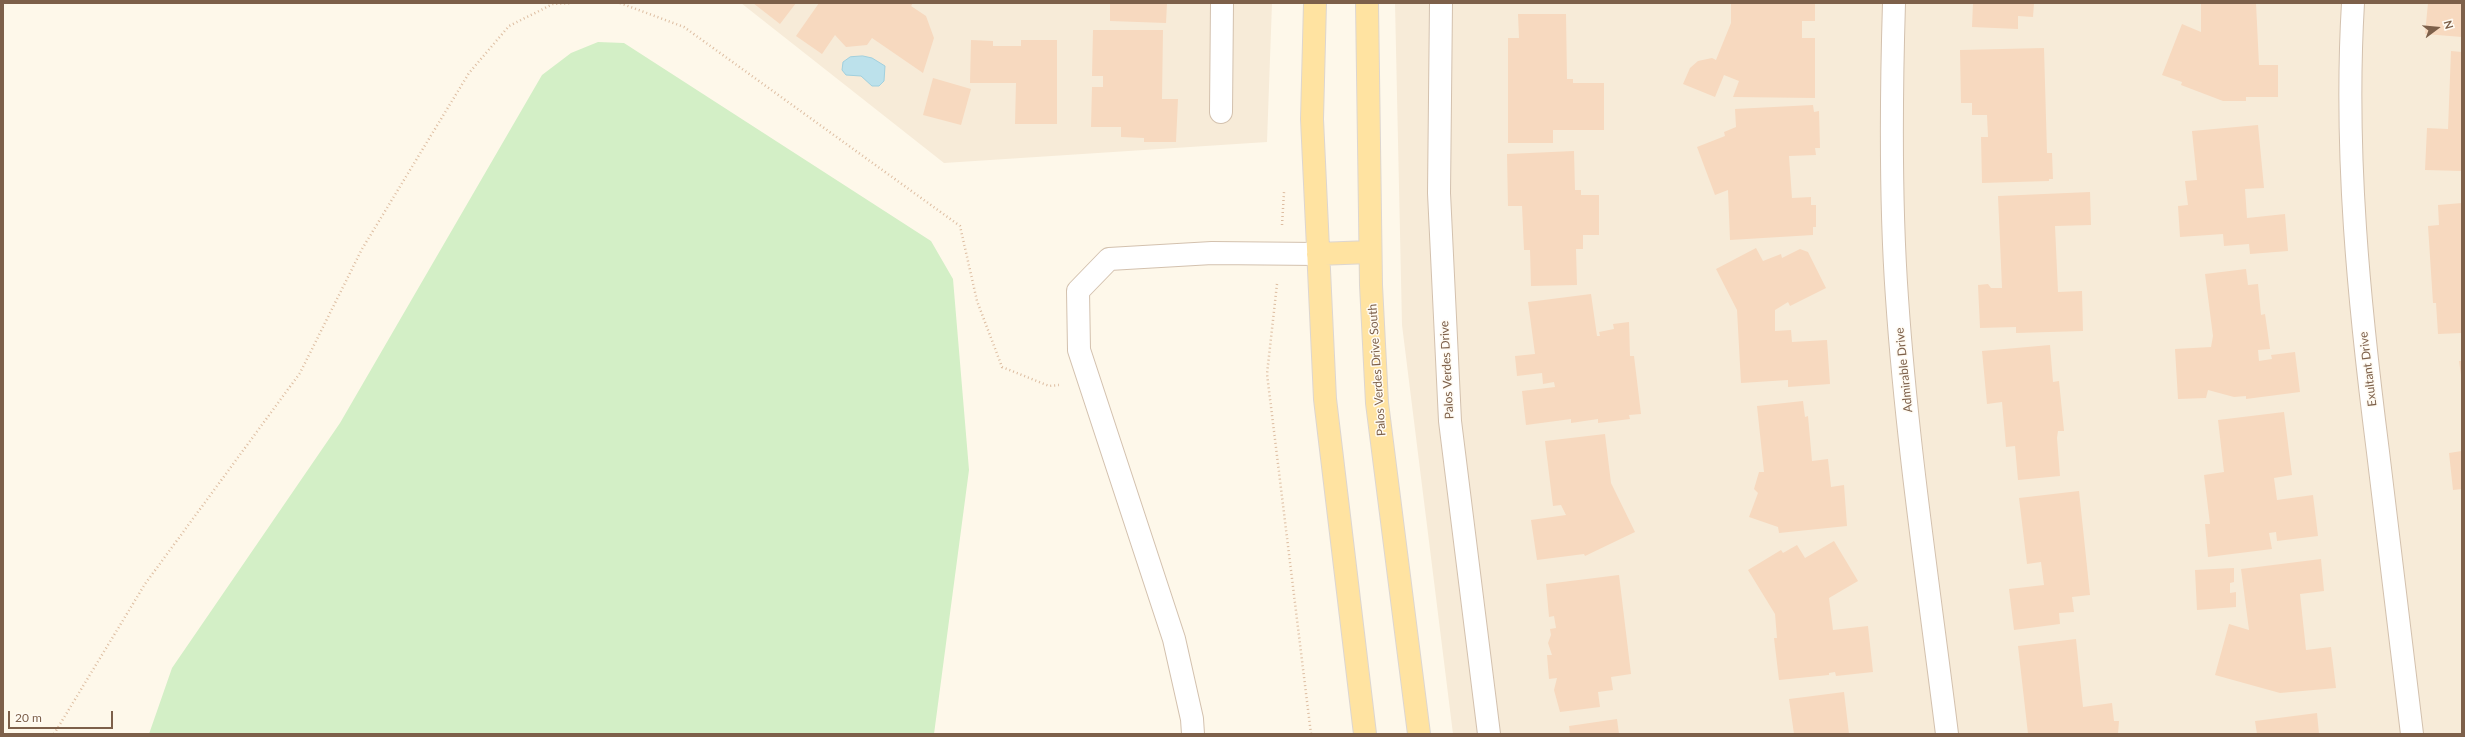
<!DOCTYPE html>
<html>
<head>
<meta charset="utf-8">
<style>
  body { margin:0 }
  #map { position:relative; width:2465px; height:737px; overflow:hidden; background:#fef8ea; font-family:Lato,sans-serif }
  canvas { display:block }
  .frame { position:absolute; inset:0; border:4px solid #7d604a; pointer-events:none }
  .north { position:absolute; left:2417px; top:8px; width:40px; height:40px; -webkit-text-stroke:3px #fffbf3; paint-order:stroke; rotate:74deg; font-size:11px; font-weight:700; line-height:16px; text-align:center; color:#7d604a }
  .north::after { content:''; display:block; margin:auto; width:14px; height:18px; background:#7d604a; clip-path:polygon(50% 0,100% 100%,50% 72%,0 100%) }
  .scale { position:absolute; left:8px; top:711px; width:105px; height:18px; box-sizing:border-box; border:2px solid #7d604a; border-top:0; padding-left:5px; font-size:12px; line-height:14px; white-space:nowrap; color:#7d604a; -webkit-text-stroke:3px #fffbf3; paint-order:stroke }
</style>
</head>
<body>
<div id="map">
<canvas width="2465" height="737"></canvas>
<div class="frame"></div>
<div class="north">N</div>
<div class="scale">20 m</div>
</div>
<script>
const c = document.querySelector('canvas').getContext('2d');
c.lineJoin = 'round';
function fill(path, color) { c.fillStyle = color; c.fill(path, 'evenodd'); }
function trace(path, color, width, dash) { c.strokeStyle = color; c.lineWidth = width; c.lineCap = dash ? 'butt' : 'round'; c.setLineDash(dash || []); c.stroke(path); }
function drawText(font, color, halo, rows, align = 'center') {
  c.font = font + ' Lato,sans-serif'; c.lineWidth = 3; c.setLineDash([]); c.textBaseline = 'middle'; c.strokeStyle = halo; c.fillStyle = color; for (const [text, x, y, turn = 0] of rows) {
    c.save(); c.translate(x, y); c.rotate((+turn || 0) * Math.PI / 180); c.textAlign = isNaN(turn) ? turn : align; if (halo) c.strokeText(text, 0, 0); c.fillText(text, 0, 0); c.restore();
  }
}
fill(new Path2D(`
  M741,3h531l-5,139 -323,21z
  M1395,3h1067v731h-1009l-51,-409z`), '#f7ebd8');
fill(new Path2D(`
  M598,42l26,1 307,198 22,38 16,191 -35,264h-785l23,-66 168,-245 202,-348 29,-22z`), '#d3efc6');
const water = new Path2D(`
  M863,56l9,2 13,8 -1,15 -5,5h-7l-11,-10 -15,-1 -4,-5 1,-8 7,-5z`);
fill(water, '#bce1eb');
trace(water, '#a1d0de', 1);
fill(new Path2D(`
  M753,3h43l-16,21z
  M819,3h94l-2,3 15,10 8,22 -11,35 -51,-35 -5,7 -21,2 -11,-12 -13,19 -26,-18z
  M1110,3h57l-1,20 -56,-2z
  M1731,3h84v18h-13v17h13v60l-82,-1 6,-16 -15,-6 -9,22 -32,-13 7,-16 8,-7 14,-3 4,2 15,-37z
  M1973,3h61l-1,14 -15,-1v13l-46,-2z
  M2201,3h55l3,62h19v32h-32v4h-23l-42,-16 1,-3 -20,-7 20,-51 19,8z
  M2428,3h34v34l-37,-3z
  M1518,14h48l1,65h6v4h31v47h-51v13h-45v-105h11z
  M1093,30h70l-1,69h16l-2,43h-32v-4l-23,-1v-10h-30l1,-40h11v-11h-11z
  M971,40l22,1v5h28v-6h36v84h-42l1,-41h-46z
  M2044,48l3,105h5l1,26h-4v2l-67,2 -1,-46h7l-1,-22h-15v-12h-11l-1,-53z
  M2451,51l11,1v119l-37,-1 2,-42 21,1z
  M933,78l38,11 -10,36 -38,-10z
  M1813,105l1,7 5,-1 1,37h-5l1,7 -27,1 3,42 19,-1v8h5v22h-3v8l-83,5 -2,-50 -13,5 -18,-48 28,-11 -1,-4 12,-5 -1,-18z
  M2258,125l6,63 -19,1 2,29 38,-4 3,37 -38,3 -1,-10 -25,2 -1,-12 -43,3 -2,-31 10,-1 -3,-24 12,-1 -5,-49z
  M1574,151l1,39h6v5h18v40h-16v14h-7l1,36 -46,1 -1,-36h-6l-2,-44h-14l-1,-52z
  M2090,192l1,33 -36,1 3,66 24,-1 1,40 -67,2v-6l-36,1 -2,-43 10,-1 3,4h11l-4,-92z
  M2462,203v130l-24,1 -2,-31h-3l-5,-77 11,-1 -1,-20z
  M1756,248l7,13 18,-7 1,4 18,-9 8,3 18,36 -36,18 -2,-4 -13,8v21l16,-1 1,12 35,-2 3,44 -42,3v-7l-47,3 -4,-73 -21,-41z
  M2246,269l2,16 10,-1 3,31 4,-1 5,35 -12,1 1,11 13,-2 -1,-4 24,-3 5,40 -54,7v-3l-12,1 -26,-7 -2,8 -28,1 -3,-50 36,-2 2,-11 -8,-62z
  M1591,294l6,42h3l-1,-4 15,-3 -1,-5 16,-2 1,34h4l7,58 -12,1 1,4 -32,4v-4l-27,4v-4l-45,6 -4,-34 33,-4 -1,-5 -11,2 -1,-11 -25,3 -2,-20 20,-2 -7,-52z
  M2050,345l3,37 6,-1 5,50h-6l-1,7 3,38 -42,4 -3,-34 -9,1 -4,-45 -15,2 -5,-53z
  M2459,361h3v14h-1z
  M1803,401l2,16 3,-1 4,45 16,-2 3,28 13,-2 3,41 -68,7 -1,-6 -29,-10 9,-24 -4,-4 5,-17h5l-7,-66z
  M2284,412l8,63 -18,3 3,22 36,-5 5,41 -41,5 -1,-9 -7,1 3,16 -64,8 -3,-33h5l-6,-49 20,-3 -6,-52z
  M1605,434l6,49 24,49 -50,24 -1,-2 -47,6 -6,-40 35,-5 -5,-10 -8,1 -8,-65z
  M2462,451v38l-9,1 -4,-37z
  M2079,491l11,104 -18,2 2,15 -15,1 1,11 -46,6 -5,-41 35,-4 -3,-23 -14,2 -8,-66z
  M1834,541l24,40 -29,17 4,32 35,-4 5,46 -37,4 -1,-4 -6,1v2l-50,5 -5,-42h3l-2,-24 -27,-44 33,-20 2,3 14,-8 8,13z
  M2321,559l3,32 -24,3 6,56 25,-3 5,41 -56,5 -65,-18 14,-51 20,6 -8,-61z
  M2234,568v14l-4,1v10l6,-1v15l-39,3 -2,-40z
  M1619,575l12,99 -20,3 2,13 -15,2 2,15 -40,5 -6,-22 3,-12 -8,1 -2,-24h5l-4,-12 3,-8 -1,-6 6,-1 -2,-12 -5,1 -3,-33z
  M2076,639l7,68 29,-4 2,18h5l-1,13h-90l-10,-88z
  M1844,692l5,42h-55l-5,-35z
  M2317,713l2,21h-62l-2,-13z
  M1617,719l2,15h-49l-1,-8z`), '#f7d9bf');
const minor = new Path2D(`
  M1441,3l-2,190 11,228 39,313
  M1894,3c-3,98 -4,197 3,295 10,146 32,291 50,436
  M2353,3c-9,150 6,300 25,449 11,94 23,188 34,282
  M1221,112l1,-109
  M1193,734l-1,-15 -18,-80 -95,-289 -1,-59 31,-32 103,-6 106,1`);
const primary = new Path2D(`
  M1315,3l-3,116 13,280 40,335
  M1367,3l4,282 6,118 42,331
  M1318,254l52,-2`);
trace(minor, '#d3c1ae', 24);
trace(primary, '#ddd6d0', 24);
trace(new Path2D(`
  M620,3l64,24 276,199 17,75 25,66 47,19 10,-1
  M1282,225l2,-33
  M1277,284l-10,90 44,360
  M54,734l91,-150 155,-211 62,-124 107,-176 40,-47 44,-22 19,-1`), '#ddbda1', 2.5, [1, 3]);
trace(minor, '#fff', 22);
trace(primary, '#ffe3a1', 22);
drawText('12px', '#7d604a', '#fffbf3', [
  ["Exultant Drive",2368,369,-97],
  ["Palos Verdes Drive South",1377,370,-94],
  ["Palos Verdes Drive",1447,370,-93],
  ["Admirable Drive",1904,370,-96]
]);
</script>
</body>
</html>
